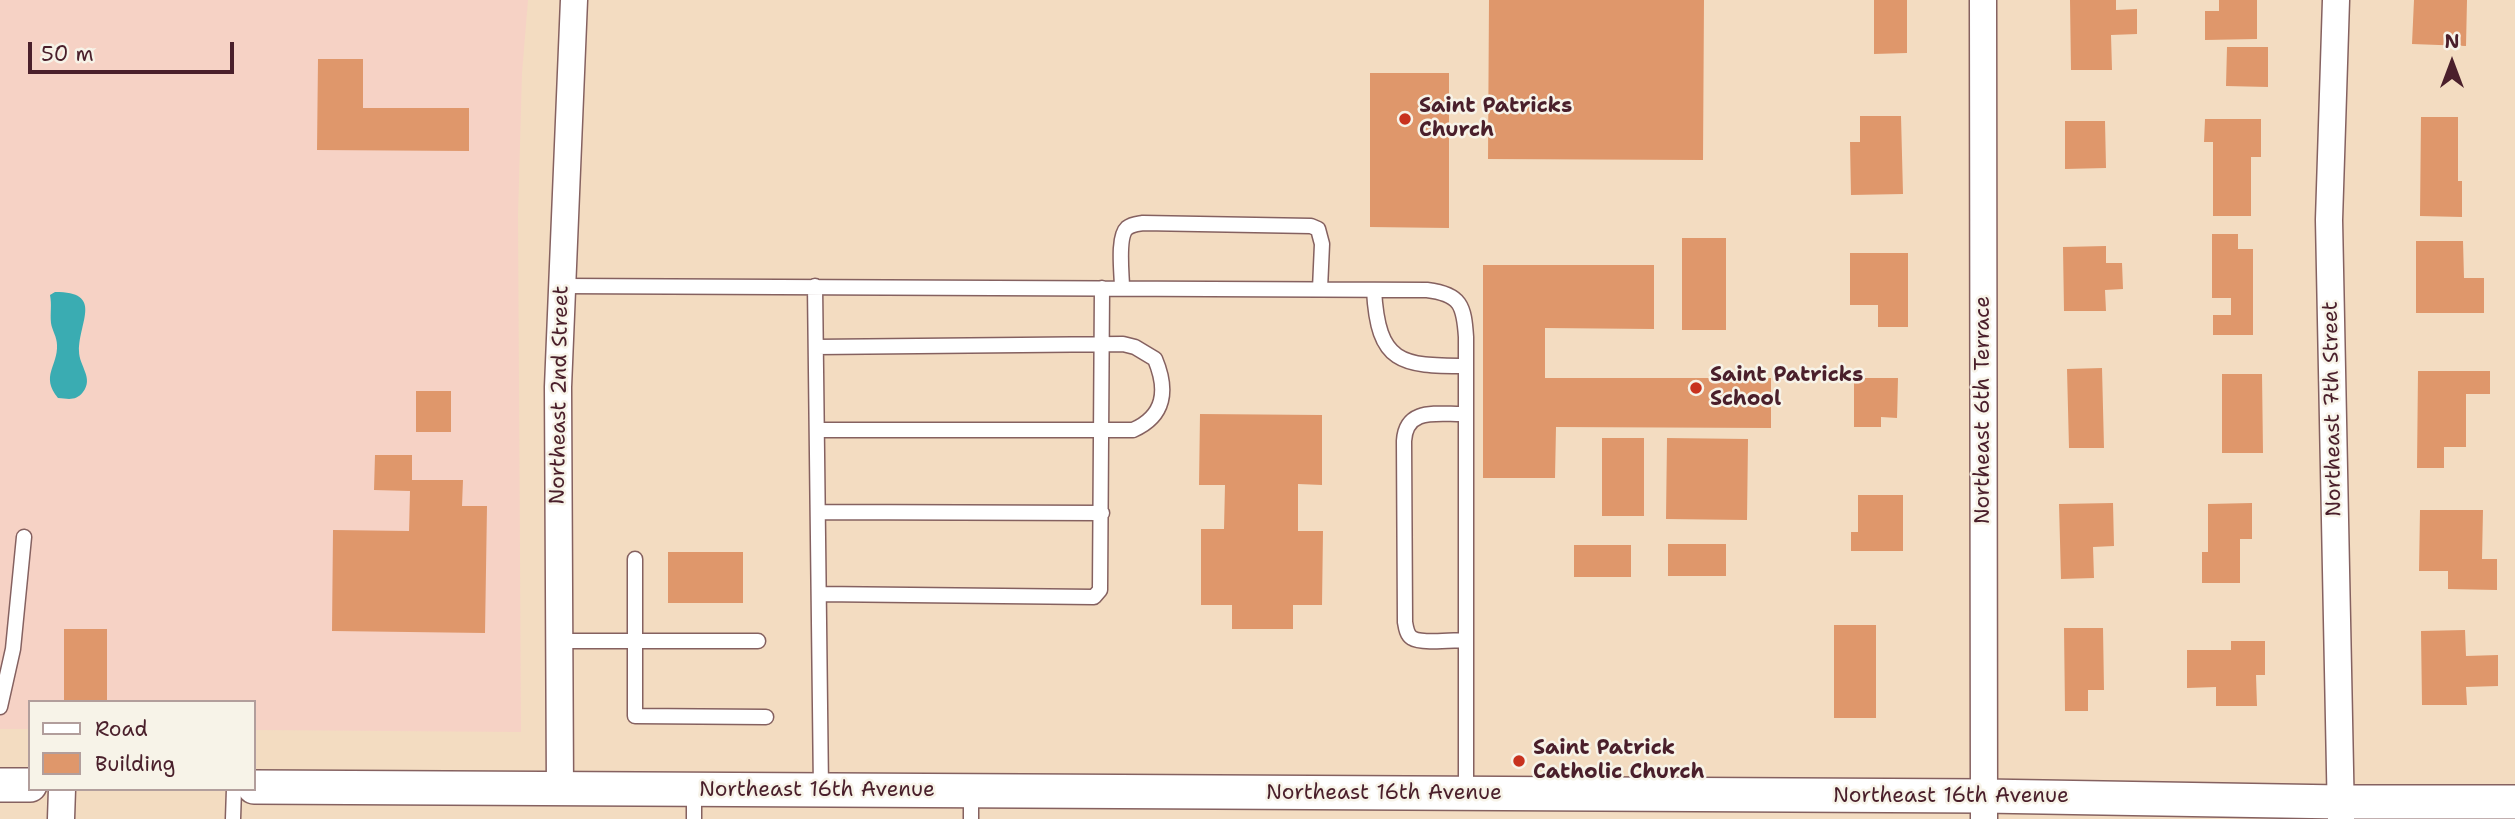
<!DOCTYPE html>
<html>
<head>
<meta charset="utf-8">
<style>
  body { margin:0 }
  #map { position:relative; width:2515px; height:819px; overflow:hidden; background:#f3dcc1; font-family:"Shantell Sans",sans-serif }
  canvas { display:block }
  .legend { position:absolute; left:28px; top:700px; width:228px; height:91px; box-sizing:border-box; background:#f7f3e8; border:2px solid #b29e9c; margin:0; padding:9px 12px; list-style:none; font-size:21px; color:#4a1f2b }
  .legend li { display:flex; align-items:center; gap:14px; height:35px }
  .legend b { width:35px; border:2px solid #b29e9c }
  .north { position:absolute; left:2417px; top:28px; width:70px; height:70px; -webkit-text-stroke:5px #f7f3e8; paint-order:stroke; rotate:0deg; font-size:19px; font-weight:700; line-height:28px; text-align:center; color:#4a1f2b }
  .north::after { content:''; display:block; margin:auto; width:24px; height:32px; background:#4a1f2b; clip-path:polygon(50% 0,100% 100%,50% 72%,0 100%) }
  .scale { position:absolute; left:28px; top:42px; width:206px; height:32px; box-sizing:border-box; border:4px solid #4a1f2b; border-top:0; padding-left:9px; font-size:21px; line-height:24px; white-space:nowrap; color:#4a1f2b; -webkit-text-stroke:5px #f7f3e8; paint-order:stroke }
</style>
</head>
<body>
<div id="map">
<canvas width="2515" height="819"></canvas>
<ul class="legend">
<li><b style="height:9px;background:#fff"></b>Road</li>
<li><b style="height:19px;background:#df976b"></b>Building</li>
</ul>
<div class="north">N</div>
<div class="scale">50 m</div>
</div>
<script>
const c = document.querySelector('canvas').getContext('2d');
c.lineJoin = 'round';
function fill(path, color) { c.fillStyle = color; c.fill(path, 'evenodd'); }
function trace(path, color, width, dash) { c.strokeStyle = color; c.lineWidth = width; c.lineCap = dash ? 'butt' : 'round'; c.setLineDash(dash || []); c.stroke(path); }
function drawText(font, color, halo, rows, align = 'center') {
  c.font = font + ' "Shantell Sans",sans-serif'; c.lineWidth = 5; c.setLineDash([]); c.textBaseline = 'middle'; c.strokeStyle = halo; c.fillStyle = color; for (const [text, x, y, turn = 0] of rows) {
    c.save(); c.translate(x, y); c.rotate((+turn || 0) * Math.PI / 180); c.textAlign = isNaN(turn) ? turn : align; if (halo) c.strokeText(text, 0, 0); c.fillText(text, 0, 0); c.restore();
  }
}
fill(new Path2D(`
  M0,0h528l-6,73 -4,142 3,517 -267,-2v-28h-224v27h-30z`), '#f6d2c5');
fill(new Path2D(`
  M55,292c49,0 24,29 24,59 0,15 15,27 4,41 -7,9 -14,7 -25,6 -18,-22 0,-32 -1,-53 0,-8 -5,-15 -6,-22 -1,-10 1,-18 -1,-28z`), '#3aacb2');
fill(new Path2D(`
  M1489,0h215l-1,160 -215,-1z
  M1874,0h33v53l-33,1z
  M2070,0h46v10l21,-1v25l-26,1 1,35h-41z
  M2219,0h38v39l-52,1v-29h14z
  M2414,0h53l-1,46 -54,-2z
  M2227,47h41v40l-42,-1z
  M318,59h45v49h106v43l-152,-1z
  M1370,73h79v155l-79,-1z
  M1860,116h41l2,78 -52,1 -1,-53h10z
  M2421,117h37v64h4v36l-42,-1z
  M2205,119h56v38h-10v59h-38v-74h-9z
  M2065,121h40l1,47 -41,1z
  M2212,234h26v15h15v86h-40v-20h18v-17h-19z
  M1682,238h44v92h-44z
  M2416,241h47l1,37h20v35h-68z
  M2106,246v17h16l1,26 -18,1 1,21h-42l-1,-64z
  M1850,253h58v74h-30v-22h-28z
  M1483,265h171v64l-109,-1v50h226v50l-215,-1 -1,51h-72z
  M2102,368l2,80h-35l-2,-79z
  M2418,371h72v23h-24v53h-22v21h-27z
  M2222,374h40l1,79h-41z
  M1854,378h44l-1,40 -16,-1v10h-27z
  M416,391h35v41h-35z
  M1200,414l122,1v70l-24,-1v47h25l-1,74h-29v24h-61v-24h-31v-76h23l1,-44h-26z
  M1602,438h42v78h-42z
  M1667,438l81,1 -1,81 -81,-1z
  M375,455h37v25h51l-1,26h25l-2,127 -153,-2 1,-101 76,1 1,-40 -36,-1z
  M1858,495h45v56h-52v-19h7z
  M2113,503l1,43 -21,1 1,31 -33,1 -2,-75z
  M2252,503v36h-12v44h-38v-31h6v-48z
  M2420,510h63l-1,49h15v31l-49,-1v-18h-29z
  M1668,544h58v32h-58z
  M1574,545h57v32h-57z
  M668,552h75v51h-75z
  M1834,625h42v93h-42z
  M2064,628h39l1,62h-16v21h-23z
  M64,629h43v73h-43z
  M2465,630l1,26 32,-1v31l-32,1 1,18h-45l-1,-74z
  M2231,641h34v34h-9l1,31h-41v-19l-29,1v-38h44z`), '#df976b');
const service = new Path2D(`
  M562,286l865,4c34,4 37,16 39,47v456
  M815,286l6,504
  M1122,288c0,-14 -5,-51 5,-60 5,-4 10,-4 16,-5l168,3 7,3 4,15 -2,45
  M1374,290c4,74 27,76 92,76
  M816,347l307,-3 12,3 20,12c13,31 10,57 -22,71h-316
  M1466,414c-27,1 -60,-8 -62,27l1,181c1,6 2,13 7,16 9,6 42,2 54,2
  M818,512l284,1
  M635,559v157l131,1
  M819,594l275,3 6,-7 2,-302
  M559,641h199
  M0,707l13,-58 11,-112
  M971,792v27
  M233,819l1,-30
  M694,819v-28`);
const minor = new Path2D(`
  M1983,0l1,819
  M2336,0l-7,220 12,599
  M560,790l-2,-403 16,-387
  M61,819l1,-30`);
const tertiary = new Path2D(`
  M0,785h30
  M254,787l1730,9 357,6h174`);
trace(service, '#856160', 17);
trace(minor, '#856160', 29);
trace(tertiary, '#856160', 36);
trace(service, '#fff', 14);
trace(minor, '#fff', 26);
trace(tertiary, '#fff', 33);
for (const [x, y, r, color] of [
  [1405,119,7,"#c8321e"],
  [1696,388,7,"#c8321e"],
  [1519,761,7,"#c8321e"]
]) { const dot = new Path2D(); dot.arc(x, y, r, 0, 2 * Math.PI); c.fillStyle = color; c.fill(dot); trace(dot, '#f7f3e8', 2.5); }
drawText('bold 21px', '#4a1f2b', '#f7f3e8', [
  ["Saint Patricks",1419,107],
  ["Church",1419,131],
  ["Saint Patricks",1710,376],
  ["School",1710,400],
  ["Saint Patrick",1533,749],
  ["Catholic Church",1533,773]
], 'left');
drawText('21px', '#4a1f2b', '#f7f3e8', [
  ["Northeast 2nd Street",560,395,-89],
  ["Northeast 7th Street",2333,409,-91],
  ["Northeast 6th Terrace",1984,410,-90],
  ["Northeast 16th Avenue",817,791],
  ["Northeast 16th Avenue",1384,794],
  ["Northeast 16th Avenue",1951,797]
]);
</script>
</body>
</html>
